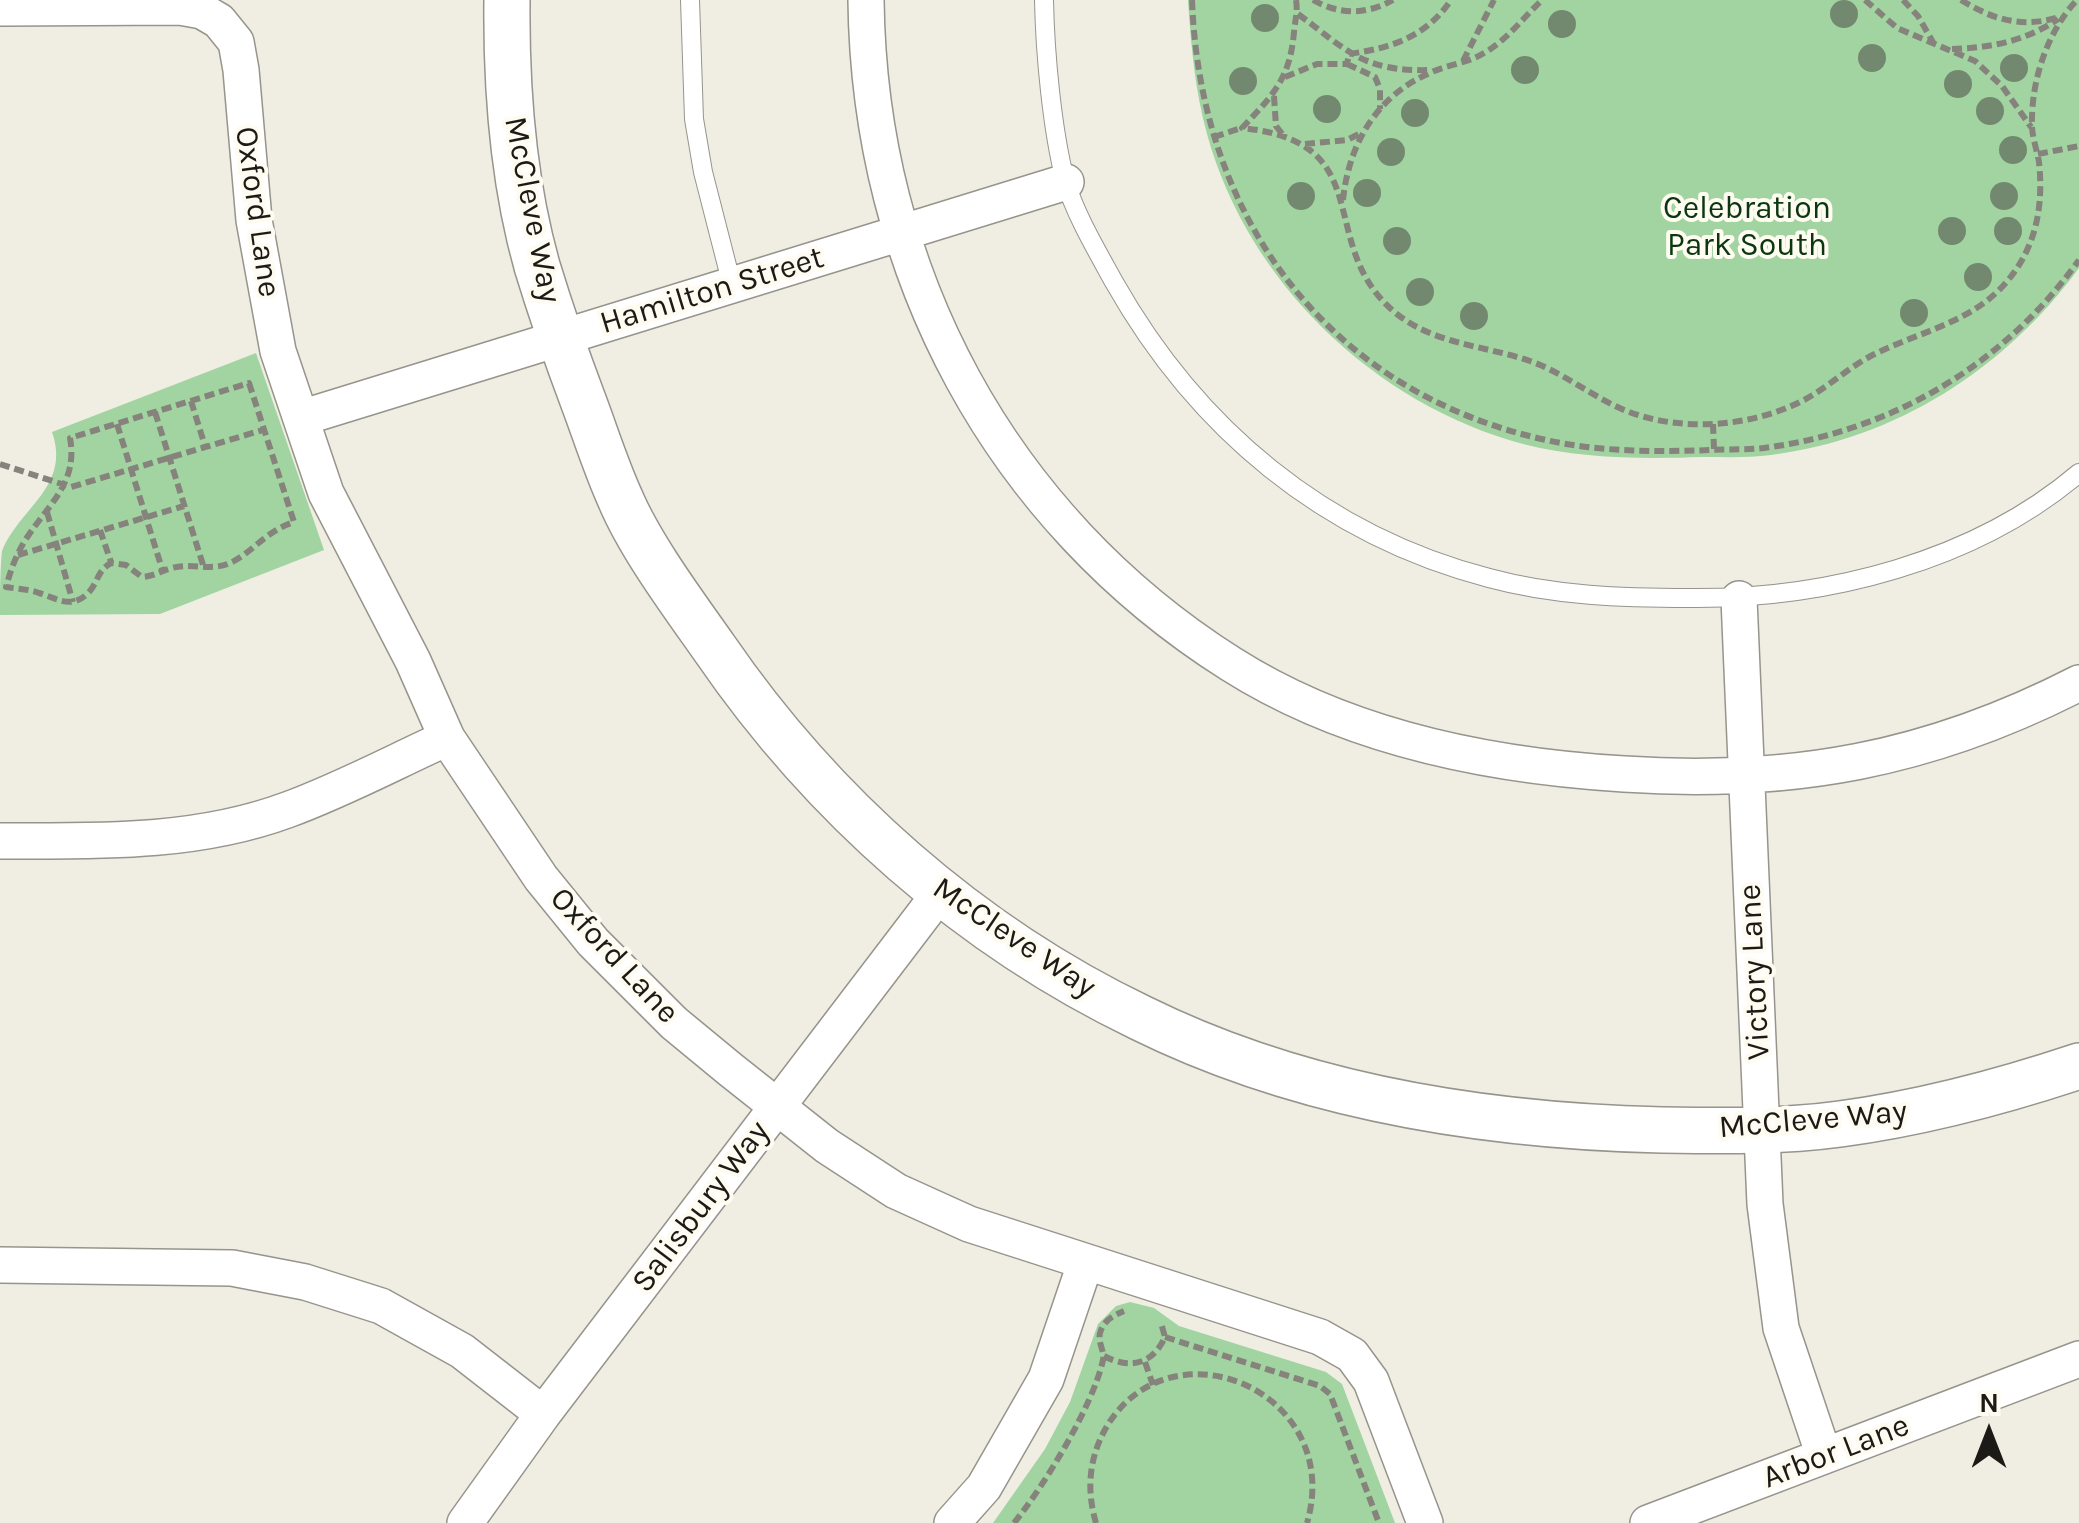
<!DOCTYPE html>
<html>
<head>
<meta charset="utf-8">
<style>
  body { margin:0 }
  #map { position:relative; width:2079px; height:1523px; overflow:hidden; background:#f0eee3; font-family:Karla,sans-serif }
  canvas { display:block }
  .north { position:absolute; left:1939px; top:1383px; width:100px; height:100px; -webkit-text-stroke:8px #fefbf1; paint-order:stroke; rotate:0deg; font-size:28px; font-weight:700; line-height:40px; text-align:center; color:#1b1a16 }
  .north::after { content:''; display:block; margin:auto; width:35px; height:45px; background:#1b1a16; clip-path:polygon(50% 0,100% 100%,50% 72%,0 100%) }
</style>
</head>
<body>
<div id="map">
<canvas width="2079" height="1523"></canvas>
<div class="north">N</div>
</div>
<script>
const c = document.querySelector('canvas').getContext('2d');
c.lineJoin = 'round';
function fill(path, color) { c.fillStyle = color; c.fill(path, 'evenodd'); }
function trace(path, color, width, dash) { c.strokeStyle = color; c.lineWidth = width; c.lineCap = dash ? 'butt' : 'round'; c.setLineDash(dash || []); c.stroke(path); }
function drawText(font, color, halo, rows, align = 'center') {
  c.font = font + ' Karla,sans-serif'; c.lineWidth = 8; c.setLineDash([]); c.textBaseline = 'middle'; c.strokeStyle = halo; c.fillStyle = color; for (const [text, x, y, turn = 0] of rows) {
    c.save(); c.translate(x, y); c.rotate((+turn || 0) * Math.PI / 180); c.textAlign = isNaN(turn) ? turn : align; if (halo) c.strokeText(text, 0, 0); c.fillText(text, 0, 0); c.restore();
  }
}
fill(new Path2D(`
  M1188,0h891v268c-74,101 -183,171 -308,187 -22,3 -45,2 -68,2 -58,2 -123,2 -180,-13 -148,-40 -275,-161 -316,-310 -12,-44 -16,-88 -19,-134z
  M256,353l68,197 -164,64 -160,1c0,-18 0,-47 2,-64 18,-44 69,-64 50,-119z
  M1130,1302l24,6 25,18 147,46 16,12 53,139h-402l52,-74 25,-47 28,-78 18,-18z`), '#a1d4a1');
const service = new Path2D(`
  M690,0l4,119 9,53 29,113
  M1044,0c1,53 8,129 21,180 10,34 32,71 49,102 83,147 210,253 375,296 66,18 134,20 202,20 135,1 283,-36 388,-125`);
const minor = new Path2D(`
  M866,0c3,272 134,518 365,664 115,73 258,102 393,110 167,11 305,-14 455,-91
  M0,8l180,-1 22,4 17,10 17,21 5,28 13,150 24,131 48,142 87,168 34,77 94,140 52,64 81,81 57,47 96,76 69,45 73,33 351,113 32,18 19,26 54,142
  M301,418l765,-236
  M1739,599l26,605 16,124 43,128
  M0,841c96,0 195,3 287,-31 55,-20 107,-48 160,-72
  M0,1265l232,3 73,14 76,24 81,45 81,63
  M465,1523l78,-109 397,-521
  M952,1523l32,-36 62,-108 39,-115
  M1648,1523l431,-164`);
const tertiary = new Path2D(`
  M507,0c-1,87 6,181 30,266 14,46 30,92 47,137 12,32 22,64 36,95 20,48 64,107 95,151 107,156 255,287 426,369 160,79 344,108 521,112 59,1 120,2 178,-6 82,-11 161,-32 239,-58`);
trace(service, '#96948b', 20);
trace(minor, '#96948b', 38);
trace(tertiary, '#96948b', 48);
trace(new Path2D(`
  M1192,0c8,218 136,392 354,440 53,12 111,12 165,10 18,-1 36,0 53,-2 128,-17 240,-83 315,-188
  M1296,0c2,12 -1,20 -2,32 -4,47 -21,63 -52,96 138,14 73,112 149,181 38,35 92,36 139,52 34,12 61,35 94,49 54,22 123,18 176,-8 25,-12 45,-32 69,-45 45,-24 97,-32 133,-70 33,-35 42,-78 37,-125 -2,-12 -7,-25 -7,-37 -1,-44 15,-93 45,-125
  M1313,0c27,15 53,15 80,0
  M1865,0l32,28 78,33 27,25 29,41
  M1903,0l15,16 16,28
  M1961,0c31,19 59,28 95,18
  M1298,14c50,37 65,58 133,56
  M1952,49c38,-1 74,-8 106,-30
  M1463,61l31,-61
  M1347,64l28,13 5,12v20
  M1285,77l32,-13h30l2,-10c42,-6 77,-17 102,-54
  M1274,96l2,30 7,9
  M1214,137l27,-9
  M1305,144l42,-4 14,-7
  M2038,154l41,-8
  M1343,200c6,-57 34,-105 89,-128 18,-8 36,-9 52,-19 23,-13 39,-35 58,-53
  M249,383l45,139c-29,10 -37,26 -60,39 -21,12 -41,1 -62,7 -12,3 -17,8 -30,9l-16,-12 -15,-2c-15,8 -13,22 -25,32 -16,14 -30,3 -47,-2 -10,-4 -22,-4 -33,-6 5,-18 11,-35 22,-51 22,-33 50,-54 42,-98z
  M191,401l14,45
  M155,412l49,156
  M117,424l46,148
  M1713,424l1,25
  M0,464l71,23 195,-58
  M47,512l26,90
  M100,530l11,32
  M18,555l166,-49
  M1165,1337l155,49 10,8 49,129
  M1104,1356c26,14 49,8 61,-19l-4,-14
  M1145,1362l8,23
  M1014,1523c30,-37 79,-117 89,-163 2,-10 -7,-19 -2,-30 4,-10 13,-15 23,-19
  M1096,1523c-10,-34 -7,-66 11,-97 66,-108 238,-33 200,97`), '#85837c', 6, [10, 5]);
trace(service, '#fff', 18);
trace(minor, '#fff', 35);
trace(tertiary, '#fff', 45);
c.fillStyle = '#72896f';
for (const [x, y] of [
  [1844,14],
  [1265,18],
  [1562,24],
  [1872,58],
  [2014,68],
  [1525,70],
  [1243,81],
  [1958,84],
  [1327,109],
  [1990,111],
  [1415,113],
  [2013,150],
  [1391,152],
  [1367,193],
  [1301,196],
  [2004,196],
  [1952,231],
  [2008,231],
  [1397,241],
  [1978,277],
  [1420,292],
  [1914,313],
  [1474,316]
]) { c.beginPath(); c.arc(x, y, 14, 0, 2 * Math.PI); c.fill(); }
drawText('32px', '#0b3610', '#fefbf1', [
  ["Celebration",1747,209],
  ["Park South",1747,246]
]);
drawText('32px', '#1b1a16', '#fefbf1', [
  ["McCleve Way",532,210,79],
  ["Oxford Lane",257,212,82],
  ["Hamilton Street",712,291,-17],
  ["McCleve Way",1014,938,34],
  ["Oxford Lane",614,956,47],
  ["Victory Lane",1755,972,-93],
  ["McCleve Way",1813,1120,-5],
  ["Salisbury Way",701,1207,-53],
  ["Arbor Lane",1836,1452,-21]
]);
</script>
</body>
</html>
